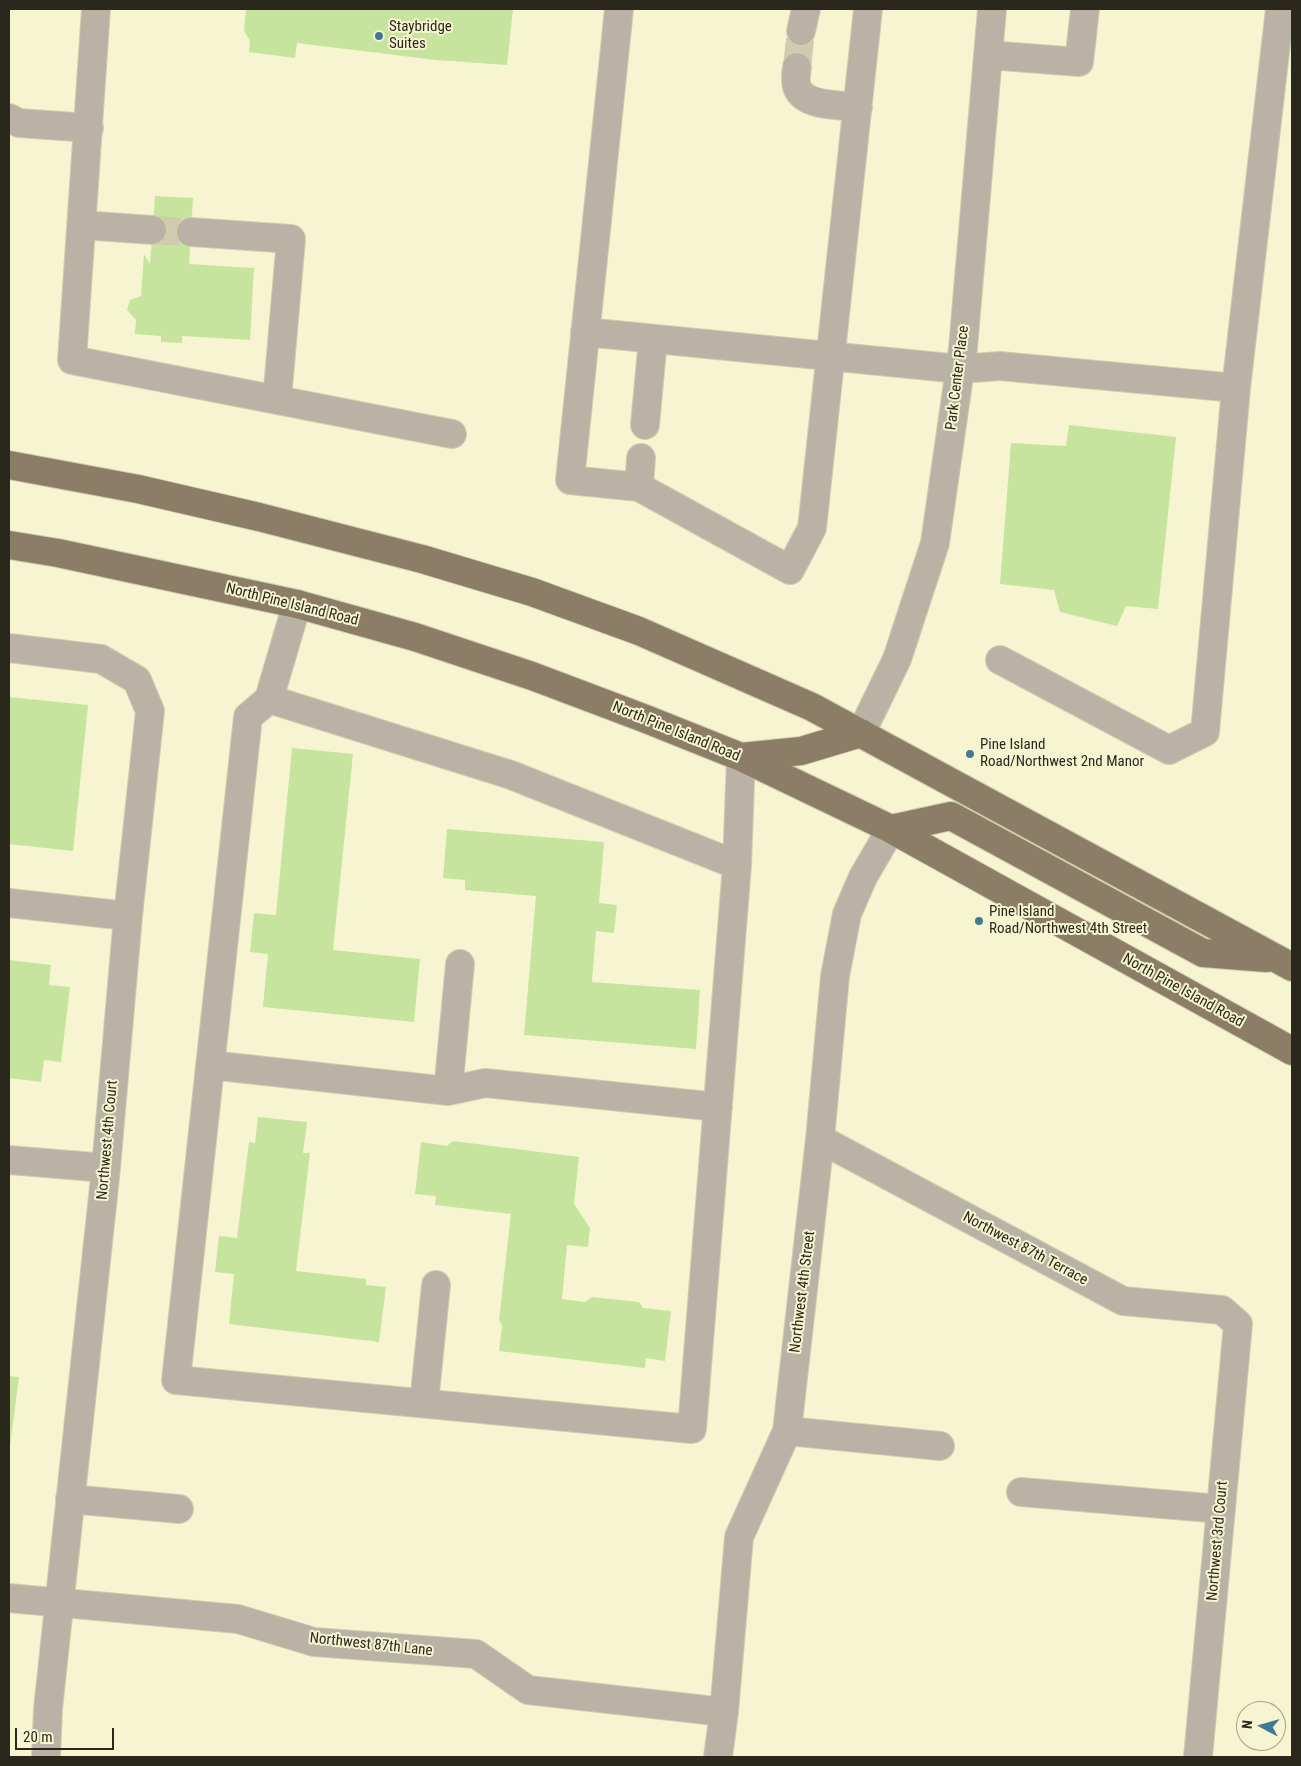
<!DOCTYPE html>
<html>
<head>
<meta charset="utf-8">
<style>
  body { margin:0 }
  #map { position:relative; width:1301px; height:1766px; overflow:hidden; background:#f7f4d2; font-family:"Roboto Condensed",sans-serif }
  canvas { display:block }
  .frame { position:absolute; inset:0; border:10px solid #2a281c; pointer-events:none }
  .north { position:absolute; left:1236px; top:1701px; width:50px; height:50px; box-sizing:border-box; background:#f7f4d2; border:1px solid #a5a289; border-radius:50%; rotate:276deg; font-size:14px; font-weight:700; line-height:20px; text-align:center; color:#2a281c }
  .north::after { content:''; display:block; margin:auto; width:18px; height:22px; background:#407a93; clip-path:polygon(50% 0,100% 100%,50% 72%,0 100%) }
  .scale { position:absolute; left:15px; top:1728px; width:99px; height:22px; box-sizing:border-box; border:2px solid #2a281c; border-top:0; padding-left:6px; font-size:15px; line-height:18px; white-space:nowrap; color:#2a281c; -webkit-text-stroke:4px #f7f4d2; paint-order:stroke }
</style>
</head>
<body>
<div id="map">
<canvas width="1301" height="1766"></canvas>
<div class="frame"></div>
<div class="north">N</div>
<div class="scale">20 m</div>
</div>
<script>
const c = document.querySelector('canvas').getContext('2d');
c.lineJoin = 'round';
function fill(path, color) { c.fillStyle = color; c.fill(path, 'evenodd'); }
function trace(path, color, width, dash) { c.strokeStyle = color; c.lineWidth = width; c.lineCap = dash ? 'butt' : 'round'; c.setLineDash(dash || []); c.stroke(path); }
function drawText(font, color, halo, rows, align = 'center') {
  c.font = font + ' "Roboto Condensed",sans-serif'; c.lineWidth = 4; c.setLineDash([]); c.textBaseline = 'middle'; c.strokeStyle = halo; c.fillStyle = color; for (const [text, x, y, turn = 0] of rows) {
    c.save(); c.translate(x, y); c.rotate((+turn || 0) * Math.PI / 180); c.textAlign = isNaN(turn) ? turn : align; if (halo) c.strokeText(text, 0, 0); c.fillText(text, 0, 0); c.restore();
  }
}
fill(new Path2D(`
  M246,9h267l-6,56 -71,-5 -139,-17 -2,15 -46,-6 1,-11 -6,-10z
  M155,196l38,2 -4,66 65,4 -4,72 -68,-4v7l-21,-1v-6l-26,-2 1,-14 -9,-10 3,-10 11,-4 3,-42 6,10z
  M1069,425l107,12 -18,172 -32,-3 -9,20 -57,-14 -6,-22 -54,-6 11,-141 55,3z
  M9,697l79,8 -15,146 -64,-7z
  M292,748l61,6 -20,196 87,9 -6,63 -151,-15 5,-53 -18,-2 4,-39 22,2z
  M447,829l157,13 -5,61 18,2 -3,28 -18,-2 -4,51 108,8 -4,59 -172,-14 12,-139 -71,-6v-10l-22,-2z
  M9,960l42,5 -2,20 21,2 -9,75 -17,-2 -3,22 -32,-4z
  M258,1117l49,5 -4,31h7l-14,118 70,8v6l20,2 -7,55 -150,-18 5,-50 -19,-2 4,-36 18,2 12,-96 6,1z
  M453,1141l126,16 -5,47 16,24 -2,19 -21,-2 -5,54 23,3 7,-5 47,5 4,6 28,3 -6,50 -19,-3 -1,10 -146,-17 3,-25 -3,-6 12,-106 -76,-9 1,-9 -21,-2 6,-52 26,4z
  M9,1376l10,1 -9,69h-1z`), '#c6e49d');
trace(new Path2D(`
  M797,67l4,-36
  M152,230l39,2`), '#cecbae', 28, [28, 14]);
const minor = new Path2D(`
  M96,9l-24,351 380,74
  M619,9l-49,471 69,7 151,83 22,-42 56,-519
  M801,31l5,-22
  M988,55l91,7 6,-53
  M797,67c-1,6 -2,14 0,20 7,20 44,18 61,20
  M9,118l10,5 70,5
  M82,225l70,5
  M191,232l100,7 -14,161
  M585,332l375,37 40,-3 236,22 -31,344 -36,18 -169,-90
  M1236,388l44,-379
  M645,425l8,-86
  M639,487l2,-29
  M297,604l-28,95 242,76 226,90 4,-108
  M9,648l92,11 36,21 13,31 -22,205 -22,252 -58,541 -2,48
  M269,699l-21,18 -72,663 516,49 45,-564
  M861,733l36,-74 38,-116 28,-195 29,-339
  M9,903l119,13
  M210,1065l238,26 37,-8 233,24
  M448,1091l12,-127
  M820,1139l303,162 99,9 16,14 -40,433
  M9,1160l97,8
  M424,1403l12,-118
  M787,1431l153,15
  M1021,1492l200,17
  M70,1499l109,10
  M9,1598l229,21 76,23 162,12 52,36 196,22
  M718,1757l6,-45 15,-175 48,-106 33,-292 15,-163 12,-62 16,-37 28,-48`);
const major = new Path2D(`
  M9,465l129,24 121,28 163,42 110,33 107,39 173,76 480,260
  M9,545l49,8 239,51 118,33 117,39 114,43 95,38 150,72 401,222
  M741,757l60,-6 60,-18
  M891,829l60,-13 252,137 63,5`);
trace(minor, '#d2cfb1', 30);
trace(major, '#d2cfb1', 30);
trace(minor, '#bbb2a6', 28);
trace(major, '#8c7d67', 28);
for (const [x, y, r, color] of [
  [379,36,5,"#407a93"],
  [970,754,5,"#407a93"],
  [979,921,5,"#407a93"]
]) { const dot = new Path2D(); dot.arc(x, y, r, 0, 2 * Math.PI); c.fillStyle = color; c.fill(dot); trace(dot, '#f7f4d2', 2); }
drawText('15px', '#2a281c', '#f7f4d2', [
  ["Staybridge",389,27],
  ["Suites",389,44],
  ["Pine Island",980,745],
  ["Road/Northwest 2nd Manor",980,762],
  ["Pine Island",989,912],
  ["Road/Northwest 4th Street",989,929]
], 'left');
drawText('15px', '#2a281c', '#f7f4d2', [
  ["Park Center Place",958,378,-83],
  ["North Pine Island Road",292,605,14],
  ["North Pine Island Road",676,732,22],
  ["North Pine Island Road",1183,991,29],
  ["Northwest 4th Court",108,1140,-85],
  ["Northwest 87th Terrace",1025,1249,28],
  ["Northwest 4th Street",803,1292,-83],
  ["Northwest 3rd Court",1218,1541,-85],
  ["Northwest 87th Lane",371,1645,6]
]);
</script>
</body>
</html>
